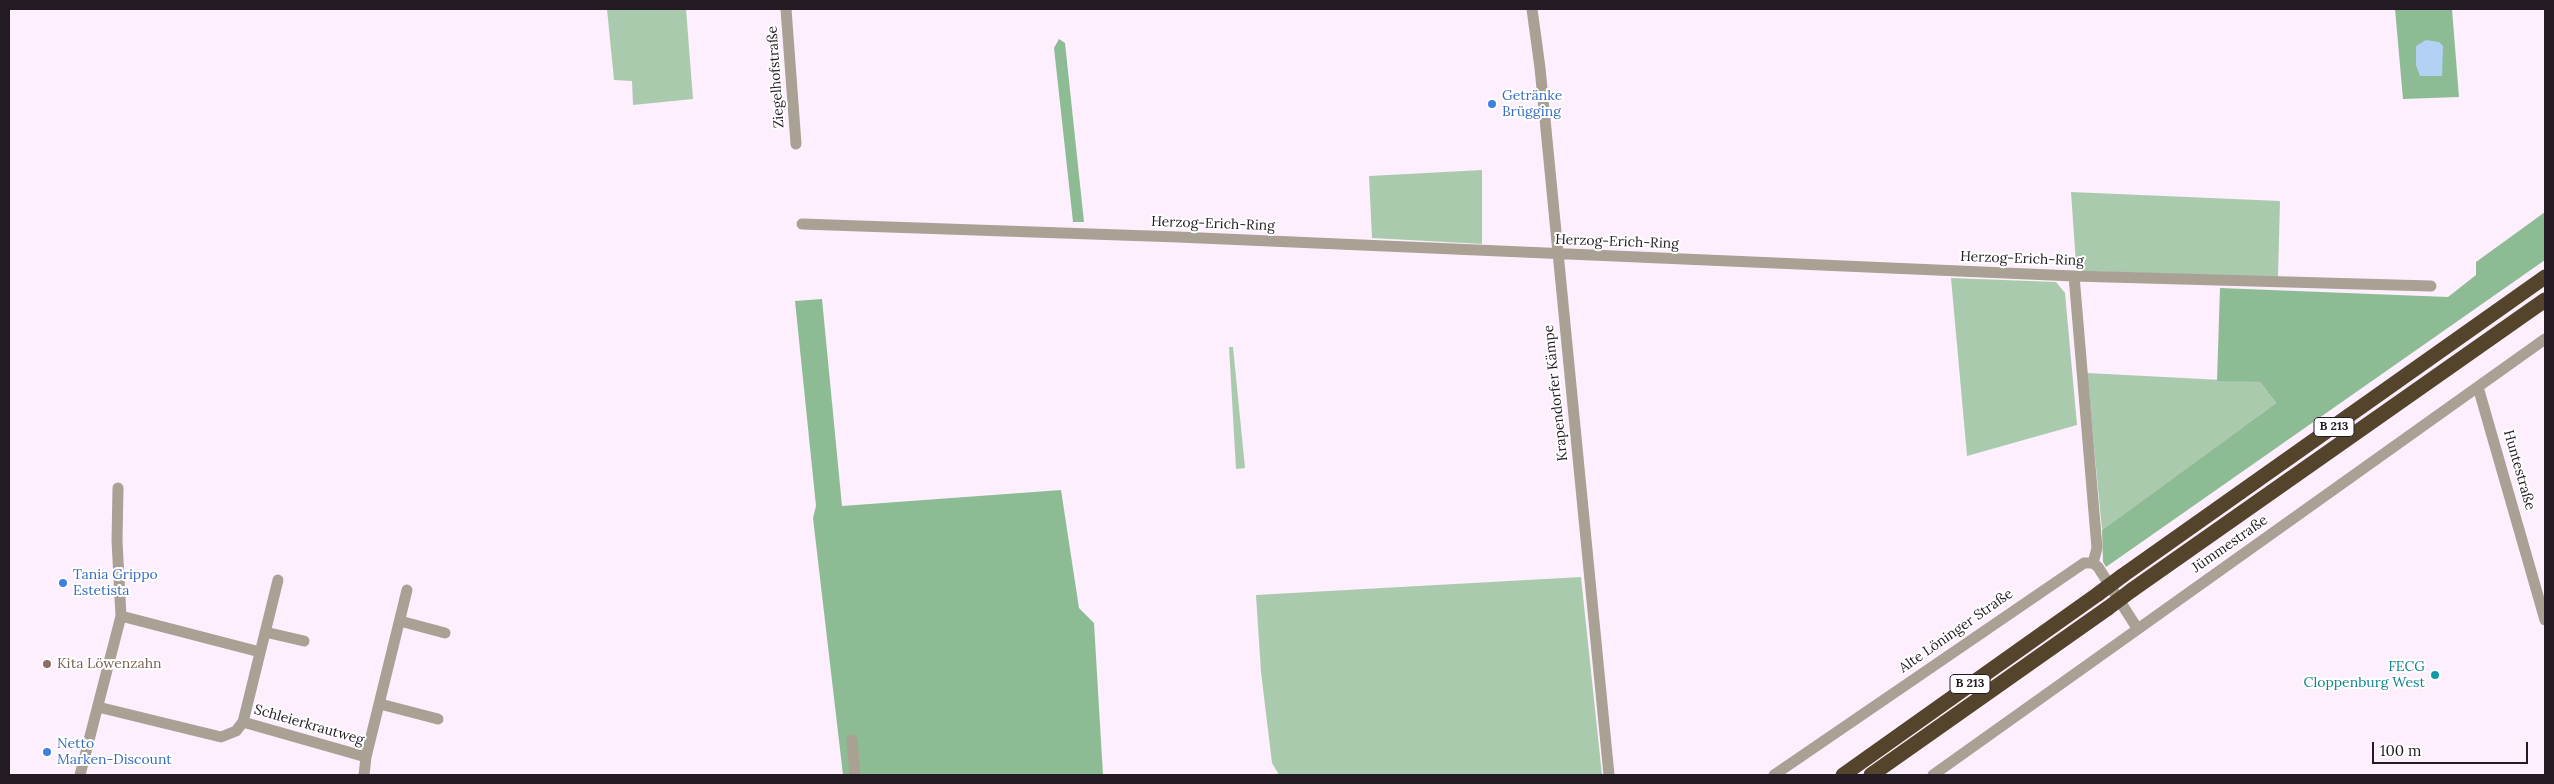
<!DOCTYPE html>
<html>
<head>
<meta charset="utf-8">
<style>
  body { margin:0 }
  #map { position:relative; width:2554px; height:784px; overflow:hidden; background:#feeffe; font-family:Lora,serif }
  canvas { display:block }
  .frame { position:absolute; inset:0; border:10px solid #241a24; pointer-events:none }
  .scale { position:absolute; left:2372px; top:742px; width:156px; height:22px; box-sizing:border-box; border:2px solid #241a24; border-top:0; padding-left:6px; font-size:15px; line-height:18px; white-space:nowrap; color:#241a24; -webkit-text-stroke:4px #fff; paint-order:stroke }
</style>
</head>
<body>
<div id="map">
<canvas width="2554" height="784"></canvas>
<div class="frame"></div>
<div class="scale">100 m</div>
</div>
<script>
const c = document.querySelector('canvas').getContext('2d');
c.lineJoin = 'round';
function fill(path, color) { c.fillStyle = color; c.fill(path, 'evenodd'); }
function trace(path, color, width, dash) { c.strokeStyle = color; c.lineWidth = width; c.lineCap = dash ? 'butt' : 'round'; c.setLineDash(dash || []); c.stroke(path); }
function drawText(font, color, halo, rows, align = 'center') {
  c.font = font + ' Lora,serif'; c.lineWidth = 4; c.setLineDash([]); c.textBaseline = 'middle'; c.strokeStyle = halo; c.fillStyle = color; for (const [text, x, y, turn = 0] of rows) {
    c.save(); c.translate(x, y); c.rotate((+turn || 0) * Math.PI / 180); c.textAlign = isNaN(turn) ? turn : align; if (halo) c.strokeText(text, 0, 0); c.fillText(text, 0, 0); c.restore();
  }
}
fill(new Path2D(`
  M607,9h79l7,90 -60,6 -1,-24 -18,-1z
  M1482,170v74l-110,-6 -3,-62z
  M2071,192l209,9 -2,76 -197,-6 -5,-7z
  M1951,278l105,4 9,11 12,132 -110,31z
  M1229,347h4l12,121 -9,1z
  M2087,373l173,9 16,21 -174,127z
  M1581,577l21,198h-323l-7,-12 -11,-91 -5,-77z`), '#aacaae');
fill(new Path2D(`
  M2395,9h57l7,88 -56,2z
  M1059,39l6,4 19,179h-11l-19,-174z
  M2545,212v48l-439,307 -3,-5 -1,-32 174,-127 -16,-21 -43,-1 3,-93 228,9 28,-22v-13z
  M822,299l20,207 219,-16 18,118 15,15 9,152h-260l-30,-257 3,-12 -21,-205z`), '#8dbc94');
fill(new Path2D(`
  M2426,40l13,2 4,4 -1,30h-22l-4,-11v-19z`), '#b3d0f5');
trace(new Path2D(`
  M786,9l10,135
  M1532,9l8,59 69,707
  M802,224l376,13 896,39 357,10
  M2074,276l23,272 -4,15
  M2478,387l67,233
  M121,616l139,36
  M400,621l45,12
  M265,632l39,9
  M380,704l58,15
  M98,707l123,30 15,-6 7,-9 35,-142
  M243,722l123,35
  M852,740l3,35
  M80,775l41,-159 -4,-75 1,-53
  M364,775l2,-18 41,-167
  M1774,775l310,-212h9l5,4 39,61
  M1933,775l612,-436`), '#a8a194', 11);
trace(new Path2D(`
  M2122,576l423,-299
  M2132,590l413,-290
  M1843,775l255,-181
  M1871,775l237,-167`), '#53442b', 15);
trace(new Path2D(`
  M2098,594l24,-18
  M2108,608l24,-18`), '#53442b', 15);
for (const [x, y, r, color] of [
  [1492,104,5,"#3f7fe0"],
  [63,583,5,"#3f7fe0"],
  [47,664,5,"#8d6e63"],
  [2435,675,5,"#0f9aa8"],
  [47,752,5,"#3f7fe0"]
]) { const dot = new Path2D(); dot.arc(x, y, r, 0, 2 * Math.PI); c.fillStyle = color; c.fill(dot); trace(dot, '#fff', 2); }
for (const [x, y, w] of [
  [2334,427,40],
  [1970,684,40]
]) { const box = new Path2D(); box.roundRect(x - w / 2, y - 9.5, w, 19, 4); c.fillStyle = '#fff'; c.fill(box); trace(box, '#241a24', 1); }
drawText('bold 12px', '#241a24', null, [
  ["B 213",2334,427],
  ["B 213",1970,684]
]);
drawText('14px', '#241a24', '#fff', [
  ["Ziegelhofstraße",776,77,-94],
  ["Herzog-Erich-Ring",1213,224,2],
  ["Herzog-Erich-Ring",1617,242,2],
  ["Herzog-Erich-Ring",2022,259,2],
  ["Krapendorfer Kämpe",1556,393,-96],
  ["Huntestraße",2519,470,74],
  ["Jümmestraße",2230,544,-35],
  ["Alte Löninger Straße",1956,631,-35],
  ["Schleierkrautweg",309,725,16]
]);
drawText('14px', '#366cbe', '#fff', [
  ["Getränke",1502,96],
  ["Brügging",1502,112],
  ["Tania Grippo",73,575],
  ["Estetista",73,591],
  ["Netto",57,744],
  ["Marken-Discount",57,760]
], 'left');
drawText('14px', '#785e54', '#fff', [
  ["Kita Löwenzahn",57,664]
], 'left');
drawText('14px', '#0d838f', '#fff', [
  ["FECG",2425,667],
  ["Cloppenburg West",2425,683]
], 'right');
</script>
</body>
</html>
